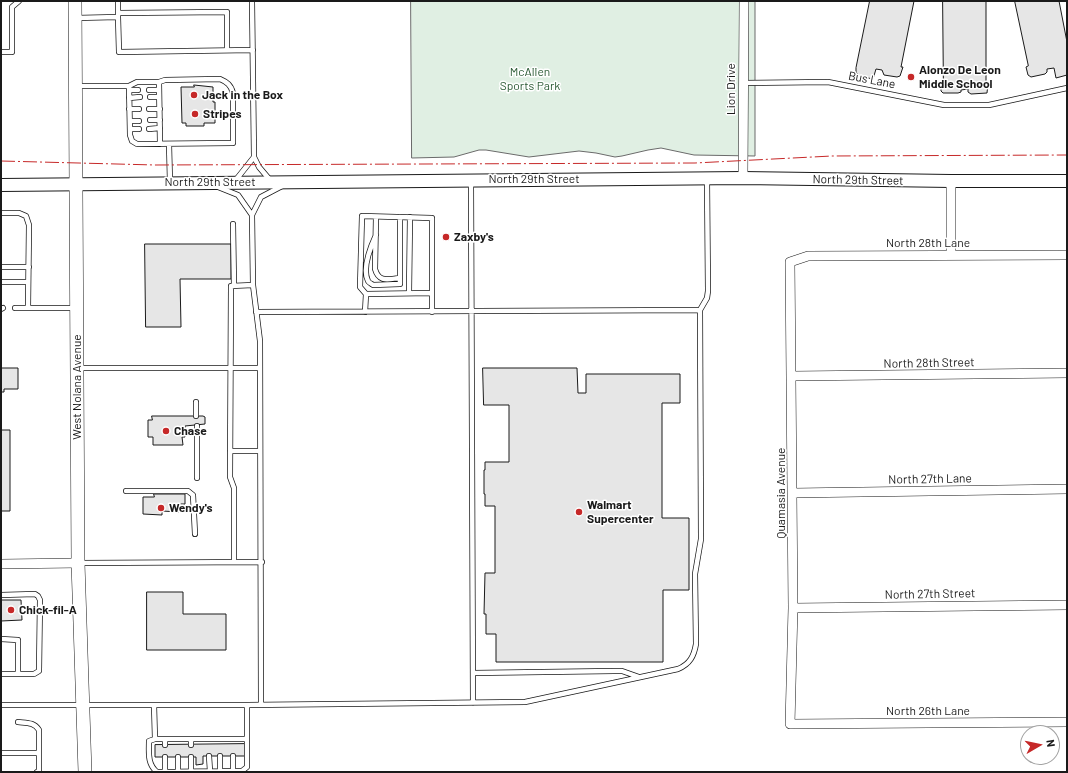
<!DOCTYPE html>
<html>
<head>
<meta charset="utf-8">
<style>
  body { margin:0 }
  #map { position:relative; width:1068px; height:773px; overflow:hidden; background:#fff; font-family:Barlow,sans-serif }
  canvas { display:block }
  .frame { position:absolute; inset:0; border:2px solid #1a1a1a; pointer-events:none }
  .north { position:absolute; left:1020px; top:725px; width:40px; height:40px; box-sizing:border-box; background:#fff; border:1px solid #a3a3a3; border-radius:50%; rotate:81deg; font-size:11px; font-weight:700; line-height:16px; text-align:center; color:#1a1a1a }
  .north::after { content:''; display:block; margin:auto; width:14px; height:18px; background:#c62828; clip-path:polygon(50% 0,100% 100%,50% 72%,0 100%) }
</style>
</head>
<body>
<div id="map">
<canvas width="1068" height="773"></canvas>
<div class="frame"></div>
<div class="north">N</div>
</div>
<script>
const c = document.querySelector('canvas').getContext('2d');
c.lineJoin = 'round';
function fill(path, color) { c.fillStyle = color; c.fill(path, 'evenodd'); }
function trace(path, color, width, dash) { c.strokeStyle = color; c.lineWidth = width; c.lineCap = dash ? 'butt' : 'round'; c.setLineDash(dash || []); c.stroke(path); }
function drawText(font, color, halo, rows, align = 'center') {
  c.font = font + ' Barlow,sans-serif'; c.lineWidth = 3; c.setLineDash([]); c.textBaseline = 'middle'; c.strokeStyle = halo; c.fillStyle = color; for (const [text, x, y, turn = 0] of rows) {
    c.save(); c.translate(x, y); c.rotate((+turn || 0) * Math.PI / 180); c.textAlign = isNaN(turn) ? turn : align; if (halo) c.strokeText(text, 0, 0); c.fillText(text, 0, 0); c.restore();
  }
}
const green = new Path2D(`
  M411,1h344v155l-61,-1 -33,-7 -13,2 -26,6 -7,1 -19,-4 -17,-2 -50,6 -43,-7h-7l-25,7 -42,1z`);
fill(green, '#e0efe3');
trace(green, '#6a6a6a', 1);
const building = new Path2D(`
  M870,1h44l-13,66h2l-3,9 -3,1 -13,-2 -2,-5 -6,-1 -3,10 -14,-3 -3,-4v-4z
  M943,1h43v81l2,1 -1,10 -16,1 -3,-2v-3l-7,1v2l-3,1h-15l-2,-2v-8h2z
  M1015,1h44l8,41v33l-11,3 -2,-10 -7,1v3l-2,2 -14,3 -3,-2 -2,-8 2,-1z
  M194,85l19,2v15h2v21h-11v3h-18v-3h-4l-1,-36h13z
  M145,244h86v35h-51l1,48h-35z
  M1,368h17v21h-14v3h-3z
  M483,368h94l1,25h8v-19h94v29h-18v115h27v72h-26v72h-167v-28h-10v-20h-2l1,-41h10v-67h-10v-12h-1v-24h1v-8h24v-57h-25z
  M152,416h51l2,1v7l-20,2v11h-3l1,8h-30v-8h-5v-17h4z
  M1,430h9v81h-9z
  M154,494h31v10h-6v8l-17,-1v4l-19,-1v-17h11z
  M147,592h36v22h43v36h-79z
  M1,600h20l1,20 -21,1z
  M245,744v12h-42v8l-7,1v-8h-41v-12z`);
fill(building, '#e6e6e6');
trace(building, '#1a1a1a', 1);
const service = new Path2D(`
  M252,1l2,156 5,10 11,13
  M118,13l109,-1v38
  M118,17l1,35 134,-2
  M76,18l42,-1v-16
  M1,52h11v-45l7,-6
  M159,82l1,62
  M743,83l85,-1 116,23h45l78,-17
  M77,86h52l8,-4h22l6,-2 55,-1c7,3 11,6 13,14v50l-96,1 -5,-3 -2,-6 -1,-49
  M129,90h9
  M149,90h10
  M150,97h9
  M129,98l11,-1
  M129,109h10
  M149,109h11
  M150,120h10
  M130,121h9
  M130,129h9
  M149,129l11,-1
  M169,144l1,38
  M235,181l19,-24
  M471,182l2,521
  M218,187l20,8 14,20
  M1,213h18l7,3 3,9 -1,83h47
  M376,217l-1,52c4,14 13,10 25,9
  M233,224l1,62
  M376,235c-5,11 -14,34 -8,46 1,2 4,3 5,4l27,-1v-67
  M1,267h28
  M1,282h27
  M409,293l1,-76
  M366,294l66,-1
  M15,308h13
  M1,309l2,-1
  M256,312l444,-2
  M365,312l1,-18 -6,-7 2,-71 70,2v94
  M78,368h182
  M196,402v14
  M197,426v52
  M230,451h30
  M126,491h62l5,4 2,39
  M234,562v-74l-4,-11 1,-191 22,-1
  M79,563l183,-1
  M1,595l34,-1 3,2 2,4 -1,71 -5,3h-16
  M1,639l17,1v34h-17
  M473,673l141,-2h8l17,6
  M1,705h246l278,-3 153,-33c12,-5 16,-13 18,-25l-1,-70 6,-35 -1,-229 7,-12 1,-7 -1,-111
  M154,705l1,34h92v-34
  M261,705l-1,-364 -7,-56 -1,-70 9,-18 21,-11
  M18,722c9,1 16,0 21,8v41l-2,1
  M155,739l-6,2c0,11 -2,23 8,31l85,-1 5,-4v-28
  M165,739v6
  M191,739v6
  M1,753h38
  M209,756l1,15
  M220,756v15
  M165,757v14
  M178,757v14
  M191,771v-14
  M233,771v-15`);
const minor = new Path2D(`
  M743,178l1,-177
  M951,181v74
  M1067,255l-259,1 -18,6 3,346 -3,116 277,-2
  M792,376l275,-3
  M793,493l274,-4
  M1,564l77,-1
  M793,608l274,-3`);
const tertiary = new Path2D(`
  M1,185l742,-7 208,3h116`);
const secondary = new Path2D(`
  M75,1l3,562 7,209`);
trace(service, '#1a1a1a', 6);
trace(minor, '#1a1a1a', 10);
trace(tertiary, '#1a1a1a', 14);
trace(secondary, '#1a1a1a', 14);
trace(service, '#fff', 4.5);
trace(minor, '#fff', 9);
trace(tertiary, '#fff', 12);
trace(secondary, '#fff', 13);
trace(new Path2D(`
  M1,161l154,4 540,-2 137,-7 235,-1`), '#c62828', 1, [14, 3, 2, 3]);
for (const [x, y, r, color] of [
  [911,77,4,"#c62828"],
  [194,95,4,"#c62828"],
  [195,114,4,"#c62828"],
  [446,237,4,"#c62828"],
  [166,431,4,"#c62828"],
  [161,508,4,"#c62828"],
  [579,512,4,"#c62828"],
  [11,610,4,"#c62828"]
]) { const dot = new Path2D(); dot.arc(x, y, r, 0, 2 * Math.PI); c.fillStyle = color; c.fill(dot); trace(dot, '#fff', 1.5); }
drawText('bold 12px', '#1a1a1a', '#fff', [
  ["Alonzo De Leon",919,70],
  ["Middle School",919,84],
  ["Jack in the Box",202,95],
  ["Stripes",203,114],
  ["Zaxby's",454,237],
  ["Chase",174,431],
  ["Walmart",587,505],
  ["Supercenter",587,519],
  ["Wendy's",169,508],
  ["Chick-fil-A",19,610]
], 'left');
drawText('12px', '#2b5a34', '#fff', [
  ["McAllen",530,72],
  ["Sports Park",530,86]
]);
drawText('12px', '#1a1a1a', '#fff', [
  ["Bus Lane",872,80,11],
  ["Lion Drive",731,89,-90],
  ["North 29th Street",534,179],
  ["North 29th Street",858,180,1],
  ["North 29th Street",210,182],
  ["North 28th Lane",928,243],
  ["North 28th Street",929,363,-1],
  ["West Nolana Avenue",77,387,-90],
  ["North 27th Lane",930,479,-1],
  ["Quamasia Avenue",781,493,-90],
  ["North 27th Street",930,594,-1],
  ["North 26th Lane",928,711]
]);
</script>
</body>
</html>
